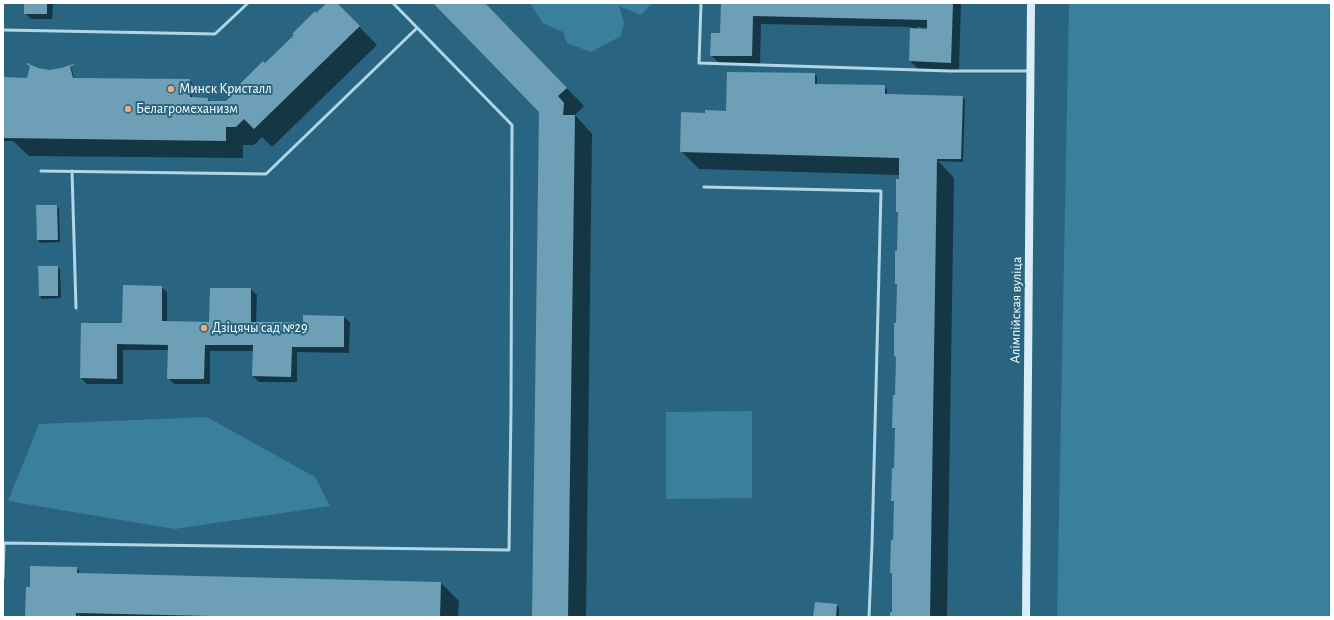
<!DOCTYPE html>
<html>
<head>
<meta charset="utf-8">
<style>
  body { margin:0 }
  #map { position:relative; width:1334px; height:620px; overflow:hidden; background:#296580; font-family:"Alegreya Sans",sans-serif }
  canvas { display:block }
  .frame { position:absolute; inset:0; border:4px solid #fff; pointer-events:none }
</style>
</head>
<body>
<div id="map">
<canvas width="1334" height="620"></canvas>
<div class="frame"></div>
</div>
<script>
const c = document.querySelector('canvas').getContext('2d');
c.lineJoin = 'round';
function fill(path, color) { c.fillStyle = color; c.fill(path, 'evenodd'); }
function trace(path, color, width, dash) { c.strokeStyle = color; c.lineWidth = width; c.lineCap = dash ? 'butt' : 'round'; c.setLineDash(dash || []); c.stroke(path); }
function drawText(font, color, halo, rows, align = 'center') {
  c.font = font + ' "Alegreya Sans",sans-serif'; c.lineWidth = 4; c.setLineDash([]); c.textBaseline = 'middle'; c.strokeStyle = halo; c.fillStyle = color; for (const [text, x, y, turn = 0] of rows) {
    c.save(); c.translate(x, y); c.rotate((+turn || 0) * Math.PI / 180); c.textAlign = isNaN(turn) ? turn : align; if (halo) c.strokeText(text, 0, 0); c.fillText(text, 0, 0); c.restore();
  }
}
fill(new Path2D(`
  M530,3h122l-11,12 -22,-9 5,17 -3,13 -30,16 -24,-9 -4,-11 -20,-9z
  M1069,3h262v614h-274z
  M752,411v87l-86,1v-87z
  M207,417l108,60 15,29 -155,23 -167,-28 31,-77z`), '#3a7f9c');
fill(new Path2D(`
  M25,3h28l-1,16h-21l-6,-6z
  M328,3h8l41,42 -105,102 -10,-10 -8,8h-11v13l-214,-2 -16,-15h-10v-63l25,1 10,-10 11,2 20,-5 3,3 2,10 115,1 3,3v15l16,1 3,3h15z
  M434,3h50l100,103 -9,9 17,19 -6,483h-53l7,-505z
  M719,3h242l-2,68 -40,-1 -9,-9 1,-34 -150,-3 -1,41 -40,-1 -9,-9 10,-21 1,-28zM917,27l11,1v2l-11,-1z
  M814,74l3,3v8l67,1 3,3v6l75,2 3,2 -2,63 -25,-1 16,17 -7,439h-56l2,-4v-39l-2,-2 4,-69 -3,-3 3,-31 1,-39 -3,-2 3,-32 1,-38 -2,-2 2,-32 1,-38 -2,-2 2,-32 1,-38 -2,-2 3,-37 -201,-6 -18,-18 25,-37 21,-2z
  M57,206l2,3 1,33 -20,1 -2,-3z
  M58,267l2,2 1,29 -19,1 -2,-3z
  M161,287l6,5v30l43,1 41,-34 6,6 -1,28h40l5,5 43,-11 6,5 -1,31 -52,-1v30h-38l-6,-6v-25h-43v33h-36l-6,-6 1,-28h-46v34h-36l-6,-6 42,-54z
  M76,568l3,3v3l362,9 18,18 -1,16h-377l-3,-3v3h-52l5,-29z
  M837,605l2,3v9h-25z`), '#0007');
fill(new Path2D(`
  M24,3h23v11h-23z
  M327,3h10l23,23 -106,103 -10,-10 -8,8h-10v14l-223,-3v-61l24,1 3,-12 -4,-2 1,-1 11,5 11,2 12,-2 12,-4 1,1 -4,1 3,12 117,1v18l18,1v3h18l15,-15 -1,-2 23,-23 2,2 29,-28 -2,-1 23,-23 1,2z
  M433,3h52l82,85 -9,8 6,7 -1,12h12l-7,502h-36l7,-505z
  M721,3h232l-2,60 -42,-2 1,-33 17,1v-9l-174,-4 -1,40h-42l1,-23h9z
  M727,72l88,1v11l70,1v9l78,2 -2,63h-24l-7,458h-40v-5h2v-39h-2l1,-33h2l1,-39h-3l1,-33h2l1,-40h-3l1,-33h2l1,-38 -2,-1v-33h2l1,-39h-2v-33h2l1,-39h-2v-33h3v-21l-219,-6 1,-40 24,1v-3l21,1z
  M36,205h21l1,35h-21z
  M38,266h20v30h-19z
  M123,285l39,1v35l47,1 1,-34h41v34h45v5h7v-12l41,1v31h-52l-1,30 -39,-1 1,-31h-48l-1,34h-37l1,-34 -51,-1v35l-37,-1 1,-55h41z
  M30,566l47,1v6l364,9 -1,35h-184l-180,-4v4h-51l1,-30h4z
  M815,602l22,2 -1,13h-23z`), '#6da0b6');
trace(new Path2D(`
  M701,3l-2,60 251,8h79
  M3,30l212,4 33,-31
  M41,171l225,3 151,-146
  M72,171l4,137
  M704,187l177,4 -9,354 -3,72
  M3,578l1,-35 505,7 2,-141 1,-284 -119,-122`), '#b1d6e5', 3);
trace(new Path2D(`
  M1026,617l5,-614`), '#daedf6', 8);
for (const [x, y, r, color] of [
  [171,89,4,"#ecad78"],
  [128,109,4,"#ecad78"],
  [204,328,4,"#ecad78"]
]) { const dot = new Path2D(); dot.arc(x, y, r, 0, 2 * Math.PI); c.fillStyle = color; c.fill(dot); trace(dot, '#296580', 1.5); }
drawText('14px', '#fff', '#296580', [
  ["Минск Кристалл",179,89],
  ["Белагромеханизм",136,109],
  ["Дзіцячы сад №29",212,328]
], 'left');
drawText('14px', '#fff', '#296580', [
  ["Алімпійская вуліца",1016,310,-89]
]);
</script>
</body>
</html>
